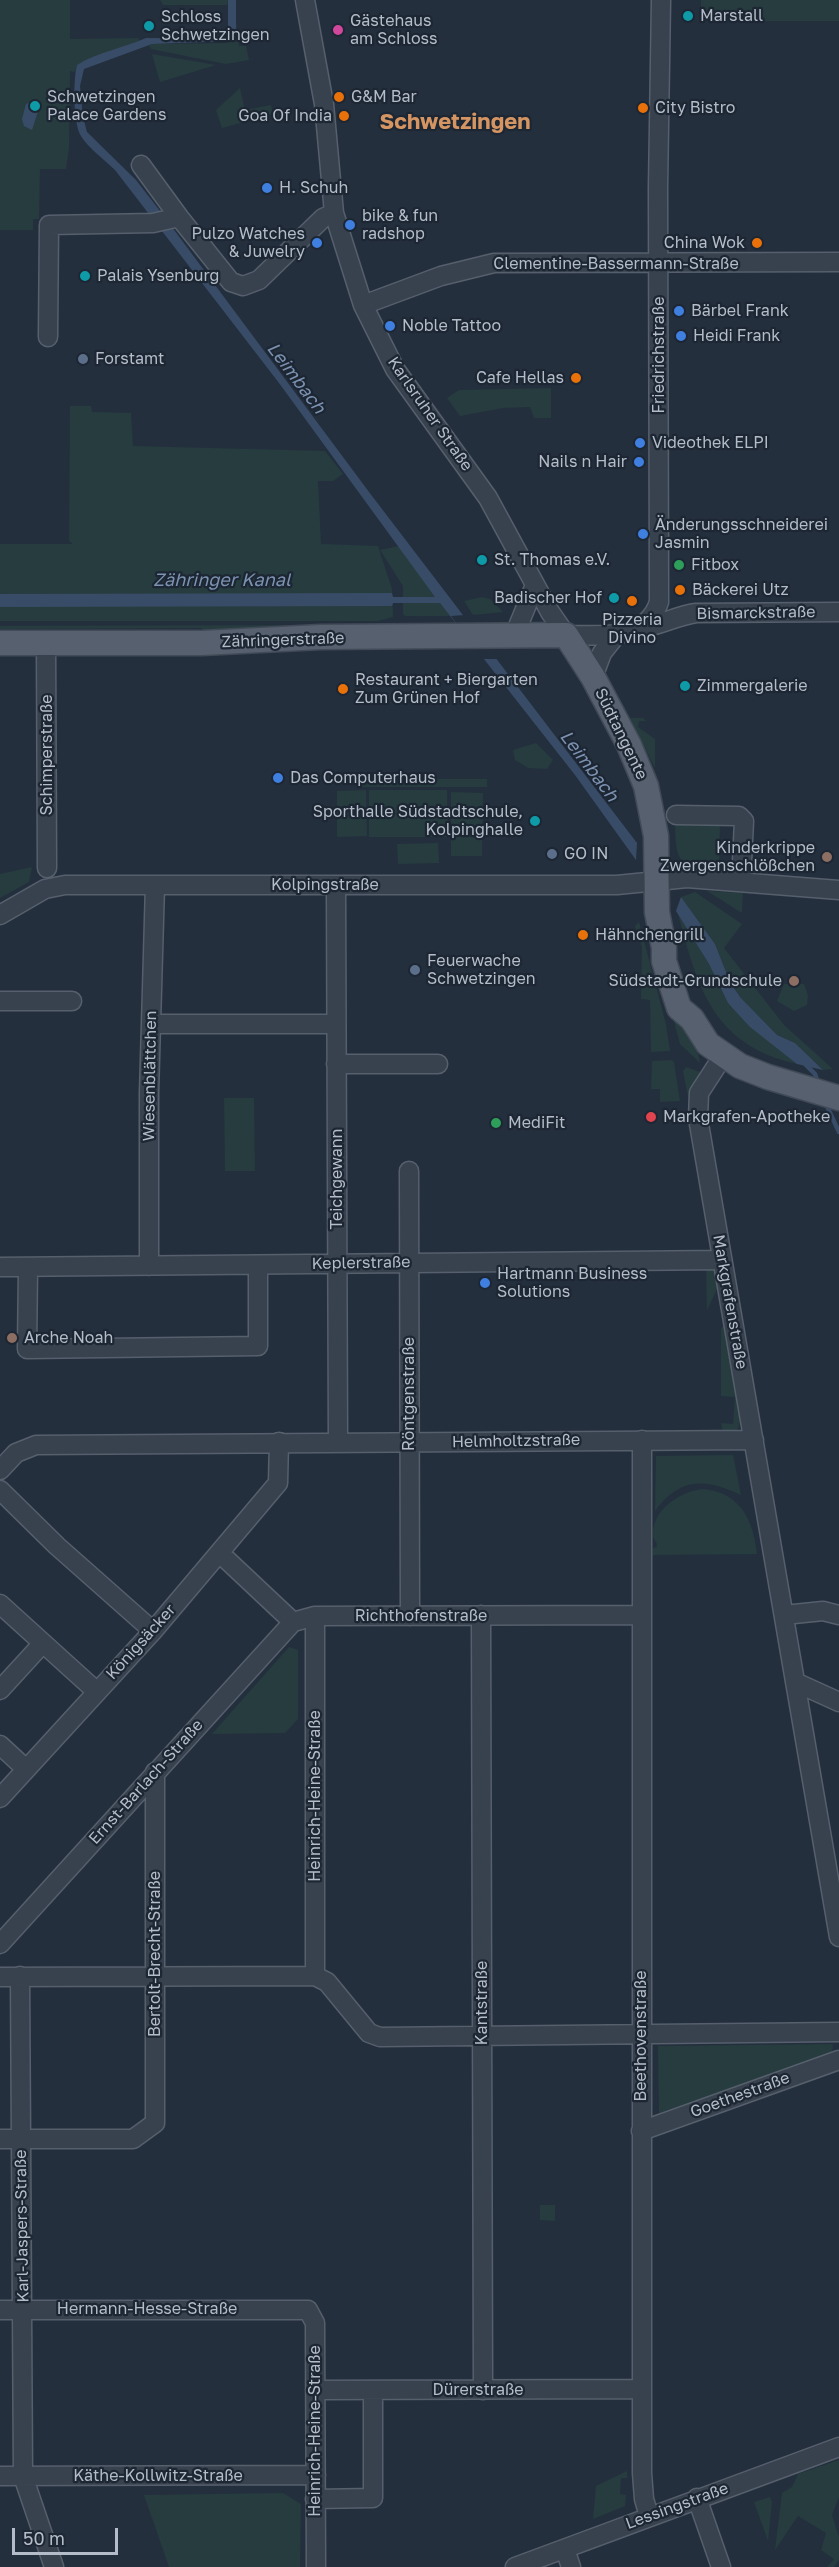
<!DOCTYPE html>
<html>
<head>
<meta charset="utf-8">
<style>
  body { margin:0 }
  #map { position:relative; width:839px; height:2567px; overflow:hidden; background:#242f3e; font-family:"Golos Text",sans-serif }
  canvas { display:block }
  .scale { position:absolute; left:12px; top:2528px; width:106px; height:27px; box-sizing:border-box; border:3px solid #b4bcc9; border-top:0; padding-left:8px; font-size:18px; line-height:21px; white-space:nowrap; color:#b4bcc9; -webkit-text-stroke:4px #1d2633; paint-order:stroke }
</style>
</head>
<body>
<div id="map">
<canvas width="839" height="2567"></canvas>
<div class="scale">50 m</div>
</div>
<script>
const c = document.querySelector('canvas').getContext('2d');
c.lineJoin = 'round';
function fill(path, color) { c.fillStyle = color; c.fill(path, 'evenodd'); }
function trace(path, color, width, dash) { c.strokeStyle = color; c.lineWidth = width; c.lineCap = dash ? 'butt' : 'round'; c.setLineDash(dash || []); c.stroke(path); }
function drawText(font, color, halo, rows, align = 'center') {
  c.font = font + ' "Golos Text",sans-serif'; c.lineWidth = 4.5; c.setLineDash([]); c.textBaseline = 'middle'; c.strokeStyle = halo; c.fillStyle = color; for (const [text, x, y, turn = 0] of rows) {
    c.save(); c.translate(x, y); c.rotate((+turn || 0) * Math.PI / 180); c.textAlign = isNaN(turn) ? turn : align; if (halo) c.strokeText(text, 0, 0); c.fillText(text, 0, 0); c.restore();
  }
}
fill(new Path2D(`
  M0,0h70v39l68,-1 2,3 -63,24 -2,7 -5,-1 -1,77 -3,21h-26l-1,50h-6v11h-33z
  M160,0h68l-1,5h-64z
  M701,0h138v21h-138z
  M236,21l3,25h7l3,14 -23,4 -75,-15 -2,-4 3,-1 75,-1 9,-11z
  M152,54l64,11 -56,17z
  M240,88l5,22 26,-5 2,9 -51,14 -6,-18z
  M551,388v30h-17l-4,-11 -27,1 -43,8 -13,-18 12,-8z
  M70,406h21l1,6 39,1 2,33 192,5 18,23 -10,7h-15l3,63 57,2 14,43 1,28 -15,4h-378v-77h73l-4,-3z
  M399,546l37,51h-33v-11l-23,-36z
  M482,597l8,2 13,13 -30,3 -9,-14z
  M403,603h37l11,13h-46l-2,-2z
  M317,625l-115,8v-5l-202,1v-3z
  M630,718h13l3,3h-7l-1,6 17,12v29z
  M536,743l17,17 -6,9 -19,-1 -13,-8 -2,-10z
  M359,779h128v8h-129z
  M366,790l1,46 -30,1v-46z
  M369,790h78l1,47h-79z
  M451,792l32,1 -1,63h-31z
  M675,824l45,1 -1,44c-40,-4 -43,-3 -44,-45z
  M438,843l1,20 -41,1 -1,-20z
  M32,867l-3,15 -29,16v-24z
  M707,891l36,2 -1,20z
  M695,892l47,32 -18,24 60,77 49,44 -10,1 -28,-27 -18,-8 -37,-38 -10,-15 -15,-38 -34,-47z
  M678,914l31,50 19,39 69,61c-84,-19 -99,-75 -119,-150z
  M639,922l27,102 4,27 -19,1 -1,-52 -9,-1 1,-52 -7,-21z
  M660,970l36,73 4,20 -20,-19z
  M784,984h20l4,11 -1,10 -13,6 -17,-10z
  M672,1060l2,2 6,39 -20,1v-13h-9l1,-28z
  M686,1067l14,5 -11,29 -6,-30z
  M224,1098h30l1,73h-30z
  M706,1266h6l7,11 -1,10 -11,23z
  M724,1324l16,96 -1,7 -4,5h-12l-2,-9 12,1 2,-27 -14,-1v-67z
  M733,1455l8,40c-36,-17 -61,-18 -86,16l1,-55z
  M702,1489c38,3 51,30 55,65l-105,1 1,-7 4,-1c0,-7 -4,-6 -4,-13 0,-25 27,-42 49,-45z
  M289,1647l9,3v69l-13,14 -73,1z
  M833,2044l-1,9 -173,60 -1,-67z
  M540,2205h15v16l-15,-1z
  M839,2460v37l-7,18 7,22v23l-5,7h-7l7,-8 -13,-9 5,-17 -28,-17 -23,34 7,-57 10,-6 6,-13z
  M627,2471v7h-6l-1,16 6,1 -1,11 -32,13 3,-33z
  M283,2493l18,11 -1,63h-131l-25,-72z
  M770,2497l2,5 -4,39 -14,-39z`), '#263c3f');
fill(new Path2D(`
  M228,0h8v32l-5,9 -79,3 -68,25 -4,17 3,31 4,15 49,48 24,31 209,281 268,351 -1,17 -61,-85 -135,-172h-47l-1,3 -392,1v-13l388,-1h4l1,4h42l-156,-214 -164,-213c-11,-11 -26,-21 -34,-34 -8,-13 -8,-56 -4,-71 20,-13 47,-17 69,-27l79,1 3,-4z
  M32,101l9,1 -9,28 -8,-4 -2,-7 4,-15z
  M681,897l34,47 15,38 10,15 37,38 18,8 28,27 -26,-6 -47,-37 -22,-24 -19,-39 -33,-53z`), '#394c67');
fill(new Path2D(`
  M465,615l34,44h-17l-31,-43z`), '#242f3e');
trace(new Path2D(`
  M804,1063l11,11 3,9
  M825,1102l14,30`), '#394c67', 4.5);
const minor = new Path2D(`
  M305,0l19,104 10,109 29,92 32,64 93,129 62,114 16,23c34,0 80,7 93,-33l-1,-414 3,-188
  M141,165l38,52
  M363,305l78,-29 53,-13 345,-1
  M48,337l1,-112 104,-2 26,-6 52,65 12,4 16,-6 64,-62 11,-5
  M640,628c20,-2 35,-12 56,-15l143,-1
  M514,636l21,-51
  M46,643l1,225
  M593,677l9,-24 15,-19
  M676,815l63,1 5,5 -3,61
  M336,885l2,558
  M0,915l45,-26 20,-4h552l70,-7 152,12
  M0,1001h72
  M151,1024h185
  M723,1056l-24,37 -1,25 141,819
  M336,1064h102
  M409,1171l1,445
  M149,1266v-173l6,-208
  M0,1267l722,-7
  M28,1269l-1,80 231,-3v-81
  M642,1440v1033l2,26 5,17
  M0,1470l16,-17 20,-8 718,-5
  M0,1490l57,56 96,85
  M227,1560l66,62
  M0,1604l96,87
  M481,1615l2,775
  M784,1615l39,-4 16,4
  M795,1682l44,20
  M0,1690l43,-47
  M0,1745l26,24
  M0,1798l153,-167 125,-148 1,-41
  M0,1944l293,-322 22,-6 326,-1
  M20,1976l3,500 31,91
  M315,1976v-360
  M0,1977l315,-1 12,6 42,51 11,4 459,-5
  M641,2131l198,-71
  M0,2139h133l22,-16v-351
  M0,2310h308l7,13 1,244
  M315,2390l327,-1
  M0,2476l316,-1
  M697,2498l24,69
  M315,2499l58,-1v-108
  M565,2549l6,18
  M515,2567l324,-120`);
const major = new Path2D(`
  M0,643h202l119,-6 245,-2 27,42 36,68 17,41 10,50 1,76 7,36v13l15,47 13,11 16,25 32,22 28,11 71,21`);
trace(minor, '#565f6c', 21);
trace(major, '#414a57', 27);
trace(minor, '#38414e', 18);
trace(major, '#56606e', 24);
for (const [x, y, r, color] of [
  [688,16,6,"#0f9aa8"],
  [149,26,6,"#0f9aa8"],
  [338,30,6,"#d1479c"],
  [339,97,6,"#e8710a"],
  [35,106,6,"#0f9aa8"],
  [643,108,6,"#e8710a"],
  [344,116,6,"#e8710a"],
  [267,188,6,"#3f7fe0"],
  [350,225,6,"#3f7fe0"],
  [317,243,6,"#3f7fe0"],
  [757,243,6,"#e8710a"],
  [85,276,6,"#0f9aa8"],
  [679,311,6,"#3f7fe0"],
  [390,326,6,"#3f7fe0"],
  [681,336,6,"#3f7fe0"],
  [83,359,6,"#5c6f8a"],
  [576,378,6,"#e8710a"],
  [640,443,6,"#3f7fe0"],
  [639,462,6,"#3f7fe0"],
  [643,534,6,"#3f7fe0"],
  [482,560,6,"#0f9aa8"],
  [679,565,6,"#2e9e5b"],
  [680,590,6,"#e8710a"],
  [614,598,6,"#0f9aa8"],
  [632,601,6,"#e8710a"],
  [685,686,6,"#0f9aa8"],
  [343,689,6,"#e8710a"],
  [278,778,6,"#3f7fe0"],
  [535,821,6,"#0f9aa8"],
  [552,854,6,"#5c6f8a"],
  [827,857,6,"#8d6e63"],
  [583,935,6,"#e8710a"],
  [415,970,6,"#5c6f8a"],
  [794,981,6,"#8d6e63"],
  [651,1117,6,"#e0444e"],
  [496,1123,6,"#2e9e5b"],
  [485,1283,6,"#3f7fe0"],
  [12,1338,6,"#8d6e63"]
]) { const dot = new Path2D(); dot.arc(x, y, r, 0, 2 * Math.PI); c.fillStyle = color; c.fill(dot); trace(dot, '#1d2633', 2); }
drawText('16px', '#b4bcc9', '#1d2633', [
  ["Marstall",700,16],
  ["Schloss",161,17],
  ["Schwetzingen",161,35],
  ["Gästehaus",350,21],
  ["am Schloss",350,39],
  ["Schwetzingen",47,97],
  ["Palace Gardens",47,115],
  ["G&M Bar",351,97],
  ["City Bistro",655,108],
  ["Goa Of India",332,116,"right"],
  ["H. Schuh",279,188],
  ["bike & fun",362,216],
  ["radshop",362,234],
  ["Pulzo Watches",305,234,"right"],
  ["& Juwelry",305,252,"right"],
  ["China Wok",745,243,"right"],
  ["Palais Ysenburg",97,276],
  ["Bärbel Frank",691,311],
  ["Noble Tattoo",402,326],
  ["Heidi Frank",693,336],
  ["Forstamt",95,359],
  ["Cafe Hellas",564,378,"right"],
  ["Videothek ELPI",652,443],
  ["Nails n Hair",627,462,"right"],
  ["Änderungsschneiderei",655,525],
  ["Jasmin",655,543],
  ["St. Thomas e.V.",494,560],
  ["Fitbox",691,565],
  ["Bäckerei Utz",692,590],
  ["Badischer Hof",602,598,"right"],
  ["Pizzeria",632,620,"center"],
  ["Divino",632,638,"center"],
  ["Restaurant + Biergarten",355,680],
  ["Zum Grünen Hof",355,698],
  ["Zimmergalerie",697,686],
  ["Das Computerhaus",290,778],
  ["Sporthalle Südstadtschule,",523,812,"right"],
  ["Kolpinghalle",523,830,"right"],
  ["Kinderkrippe",815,848,"right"],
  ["Zwergenschlößchen",815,866,"right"],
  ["GO IN",564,854],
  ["Hähnchengrill",595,935],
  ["Feuerwache",427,961],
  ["Schwetzingen",427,979],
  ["Südstadt-Grundschule",782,981,"right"],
  ["Markgrafen-Apotheke",663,1117],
  ["MediFit",508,1123],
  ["Hartmann Business",497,1274],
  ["Solutions",497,1292],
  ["Arche Noah",24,1338]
], 'left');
drawText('16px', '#b4bcc9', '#1d2633', [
  ["Clementine-Bassermann-Straße",616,264],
  ["Friedrichstraße",659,355,-90],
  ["Karlsruher Straße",430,414,55],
  ["Bismarckstraße",756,613,-1],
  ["Zähringerstraße",283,640,-2],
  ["Südtangente",621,734,64],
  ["Schimperstraße",47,755,-90],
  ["Kolpingstraße",325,885],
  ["Wiesenblättchen",150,1076,-89],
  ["Teichgewann",337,1179,-90],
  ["Keplerstraße",361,1263,-1],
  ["Markgrafenstraße",730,1302,80],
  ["Röntgenstraße",409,1394,-90],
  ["Helmholtzstraße",516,1441,-1],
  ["Richthofenstraße",421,1616],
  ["Königsäcker",141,1642,-48],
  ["Ernst-Barlach-Straße",146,1782,-48],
  ["Heinrich-Heine-Straße",315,1796,-90],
  ["Bertolt-Brecht-Straße",155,1954,-90],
  ["Kantstraße",482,2003,-90],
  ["Beethovenstraße",641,2036,-90],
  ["Goethestraße",740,2095,-20],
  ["Karl-Jaspers-Straße",22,2226,-91],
  ["Hermann-Hesse-Straße",147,2309],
  ["Dürerstraße",478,2390],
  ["Heinrich-Heine-Straße",315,2431,-90],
  ["Käthe-Kollwitz-Straße",158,2476],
  ["Lessingstraße",677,2506,-20]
]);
drawText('italic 18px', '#7c92b1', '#1d2633', [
  ["Leimbach",296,378,53],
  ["Zähringer Kanal",222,580],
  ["Leimbach",589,766,53]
]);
drawText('bold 22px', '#d59563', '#1d2633', [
  ["Schwetzingen",455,122]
]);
</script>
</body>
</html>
